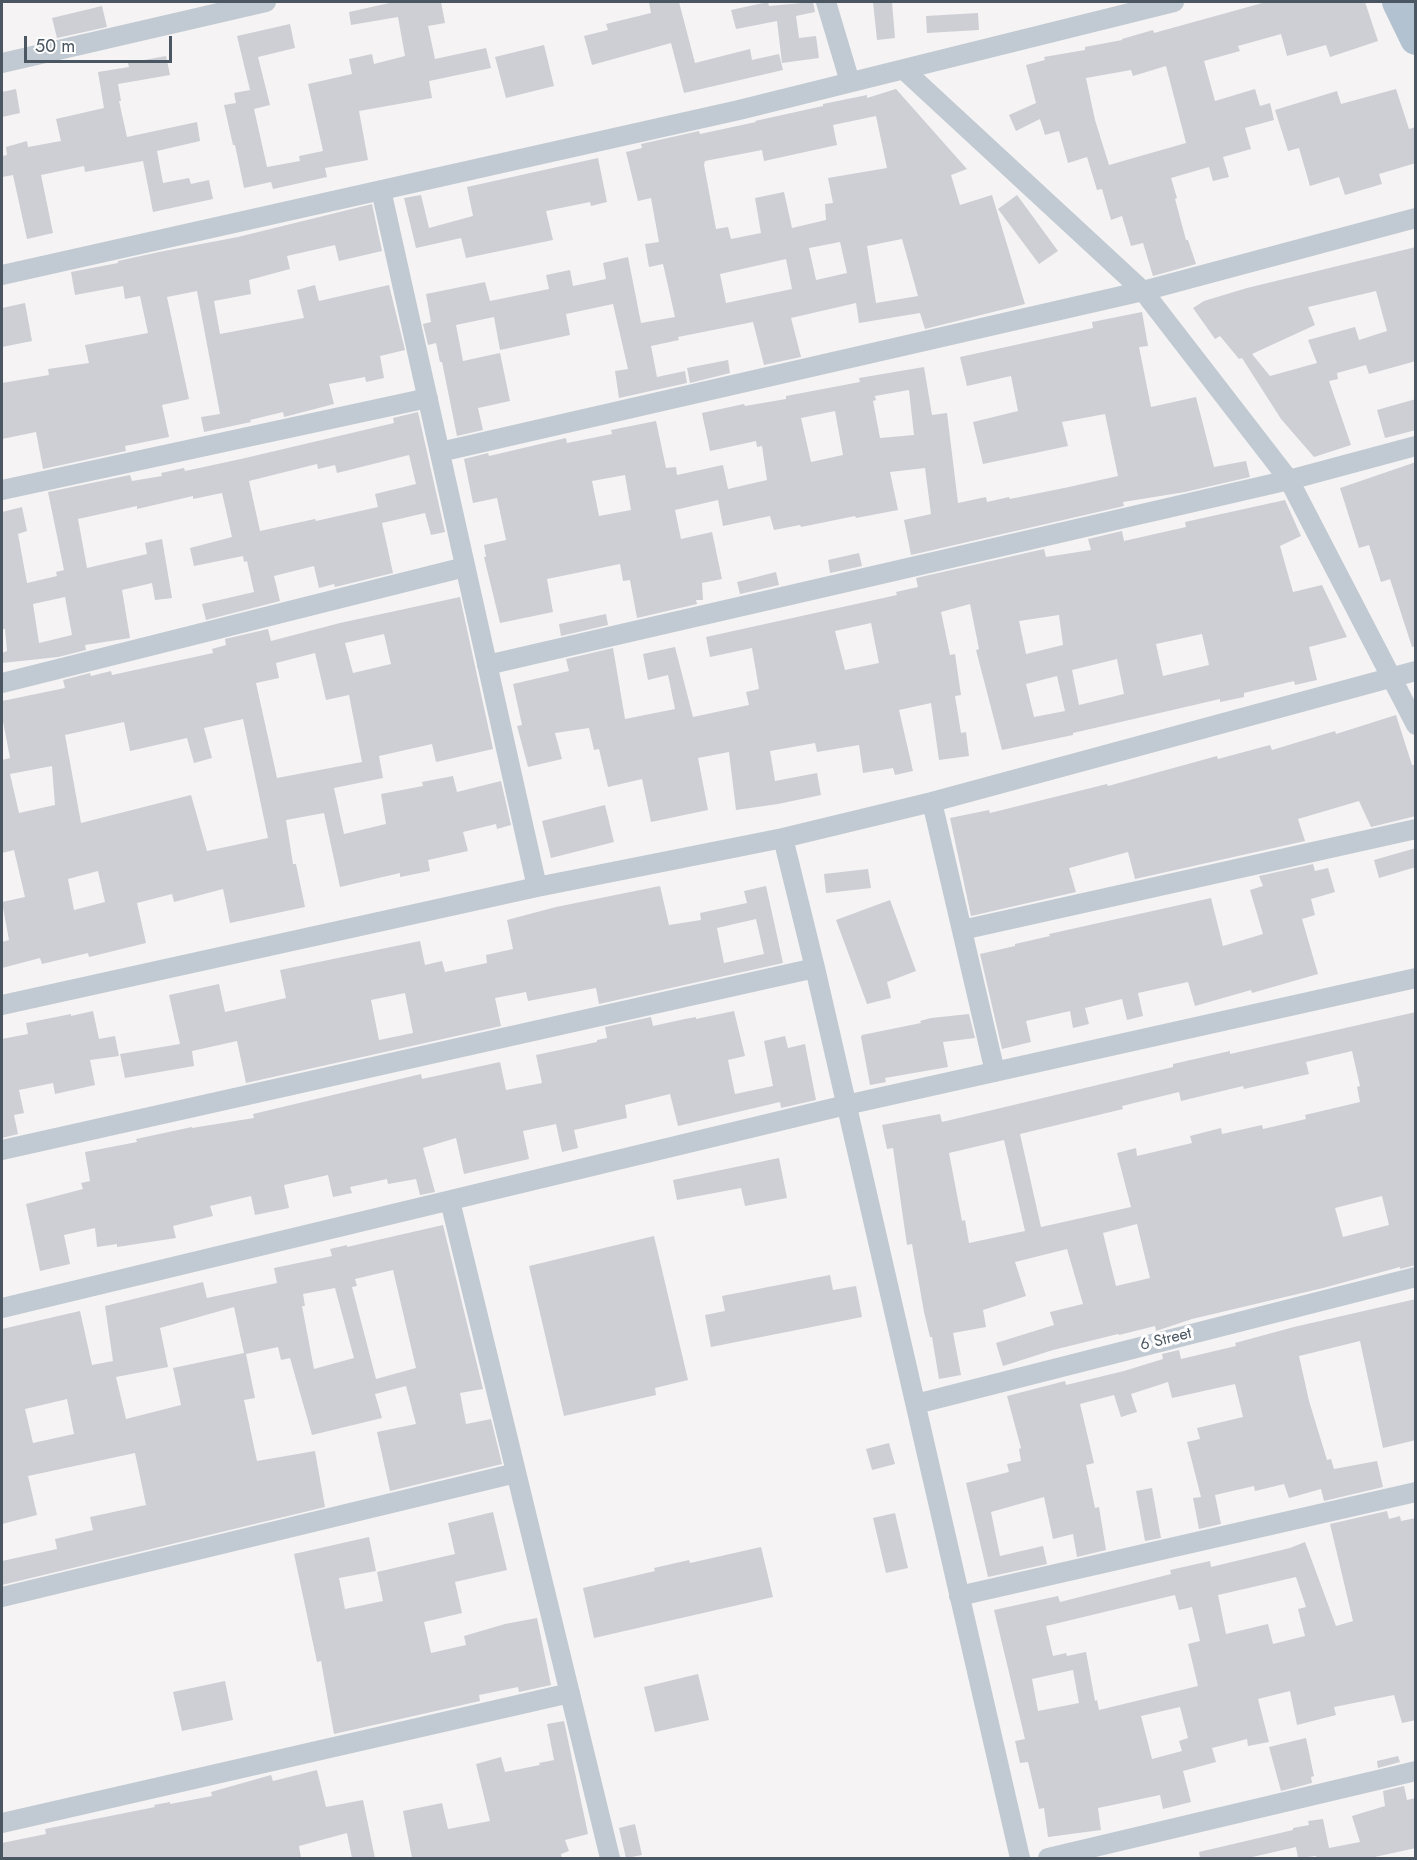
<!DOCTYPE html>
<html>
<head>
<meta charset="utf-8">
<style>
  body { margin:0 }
  #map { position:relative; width:1417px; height:1860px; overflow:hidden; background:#f5f3f3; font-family:Jost,sans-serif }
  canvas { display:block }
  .frame { position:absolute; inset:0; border:3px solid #4a5661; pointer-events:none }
  .scale { position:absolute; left:24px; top:36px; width:148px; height:27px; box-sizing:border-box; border:3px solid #4a5661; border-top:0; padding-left:8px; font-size:18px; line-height:21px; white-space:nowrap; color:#4a5661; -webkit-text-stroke:4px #fff; paint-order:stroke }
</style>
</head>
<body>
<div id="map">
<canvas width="1417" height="1860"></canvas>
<div class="frame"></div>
<div class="scale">50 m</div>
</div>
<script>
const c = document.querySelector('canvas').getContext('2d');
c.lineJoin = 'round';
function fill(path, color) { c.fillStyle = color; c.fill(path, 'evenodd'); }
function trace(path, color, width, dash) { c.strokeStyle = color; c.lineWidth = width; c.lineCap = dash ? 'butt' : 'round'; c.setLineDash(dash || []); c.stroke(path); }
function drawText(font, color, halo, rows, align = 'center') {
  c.font = font + ' Jost,sans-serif'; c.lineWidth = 6; c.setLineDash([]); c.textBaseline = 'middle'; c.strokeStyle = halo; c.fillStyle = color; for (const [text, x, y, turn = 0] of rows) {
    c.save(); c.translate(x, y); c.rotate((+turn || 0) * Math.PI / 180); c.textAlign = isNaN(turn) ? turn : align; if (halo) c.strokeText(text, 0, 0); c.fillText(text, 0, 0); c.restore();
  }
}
fill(new Path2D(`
  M394,2h47l4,21 -17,3 7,33 51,-11 5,20 -62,13 3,17 -73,13 9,49 -43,8 2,9 -54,12 -2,-7 -27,6 -9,-43h-2l-9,-40 12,-2 -2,-10 16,-3 -13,-54 53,-12 5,24 -37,9 12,48 -16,4 13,58 33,-6 -1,-5 24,-5 -15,-67 44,-10 -3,-15 23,-5 2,10 31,-8 -7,-39 -47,8 -2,-13z
  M649,2h30l16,61 55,-14 2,11 27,-6 4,16 -99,23 -13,-50 -79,22 -8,-29 24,-6 -2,-6 45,-11z
  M768,2l1,4 44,-4 2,10 -19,4 3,22 17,-2 3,22 -37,5 -5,-42 -41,8 -5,-19z
  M873,2h19l3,36 -18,2z
  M1266,2h99l13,39 -48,16 -4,-12 -39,11 -6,-22 -43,12 2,5 -36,10 11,40 40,-12 5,17 10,-3 4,17 -29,8 6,21 -28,8 6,20 -16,4 -4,-14 -38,11 6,20 -2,1 11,41h2l8,24 -43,12 -10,-33 -12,3 -9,-30 -11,4 -9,-31 -5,1 -10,-33 -19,6 -9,-32 -14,4 -5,-16 -24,12 -7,-16 27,-12 -10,-38 19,-5 -1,-3 41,-7v-3l37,-7v-1l31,-9 1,3zM1166,66l20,77 -77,22 -14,-45 -9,-42 45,-8 2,6z
  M102,6l5,21 -50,11 -5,-20z
  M978,13l1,17 -52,3 -1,-17z
  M544,45l10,41 -48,12 -11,-41z
  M166,56l4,19 -52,9 3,17h-2l8,36 70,-15 3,19 -43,10 6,32 26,-5 2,6 18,-4 4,19 -60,13 -10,-51 -58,11 -1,-6 -43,9 12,58 -26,6 -14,-64 -11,2v-21l5,-1 -1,-8 21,-6 1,6 33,-6 -5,-22 48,-11 -6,-36 31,-5 -1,-4z
  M16,89l4,24 -18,4v-25z
  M896,89l71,80 -16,6 9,30 32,-10 33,109 -100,25 -5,-16 -61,10 -3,-20 -65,15 10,39 -37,8 -11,-43 -75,15 1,3 -28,6 6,31 28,-6 2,12 -68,15 -4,-27 13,-2 -15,-65 -47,10 4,21 -70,15 -6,-33 -38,8 7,36 37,-8 10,48 -32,7 5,22 -26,6 -15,-74h-2l-4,-19 -8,2 -5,-21 8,-2 -5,-28 59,-12 5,19 59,-12 -3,-14 24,-5 3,16 33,-7 -3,-16 25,-6 13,66 34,-6 -12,-53 -14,3 -4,-23 14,-2 -8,-44 -13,3 -12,-49 16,-4 -1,-4 58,-13 1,3 56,-12 -1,-1 68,-15v-2l44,-9v3zM876,116l11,52 -59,10 5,25 -8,1 1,16 -34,8 -8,-36 -29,6 6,35 -30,6 -3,-12 -12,2 -12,-64 1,-4 57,-11 2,11 73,-16 -4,-20zM902,239l16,57 -42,7 -9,-57zM840,242l7,31 -31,7 -7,-32zM786,259l6,30 -66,14 -6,-29z
  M1396,89l13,40 7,-2v36l-37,11 3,10 -37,11 -6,-18 -29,9 -11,-38 -11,3 -13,-41 62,-19 4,13z
  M598,158l9,44 -16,4 -1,-4 -44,9 7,29 -87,18 -5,-20 -45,10 -12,-50 17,-3 8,33 44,-12 -6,-29z
  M1017,195l41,56 -19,13 -41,-55z
  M372,204l10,47 -43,10 -4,-16 -48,11 3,13 -41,11 2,14 -37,7 6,33 84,-16 -7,-28 18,-5 4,16 70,-16 16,65 -25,6 4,22 -18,4 -1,-5 -36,7 5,20 -50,13 -1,-5 -33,8 1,2 -47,10 -3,-15 19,-3 -23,-123 -30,6 22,102 -27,6 7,32 -44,9 1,5 -83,18 -7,-37 -34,7v-56l47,-8 -1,-6 41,-6 -4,-18 63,-12 -8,-37 -15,3 -2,-13 -48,9 -4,-23 47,-9v-2l41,-9 79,-15z
  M1416,247v114l-47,13 -3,-9 -29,8 1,6 -9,2 22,64 -37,12 -33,-38 -39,-61 -3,1 -19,-23 -5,3 -22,-31 11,-7 43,-13zM1376,291l11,40 -28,9 -4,-13 -47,13 9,23 -47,13 -18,-22 63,-29 -7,-18z
  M25,303l7,38 -30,6v-39z
  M1142,312l6,34 -9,1 12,60 45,-10 18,70 32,-6 4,16 -65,15 -62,10 1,4 -213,49 -7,-35 27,-6 -6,-46 -35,4 8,38 -42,8 -1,-2 -54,11 -1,-2 -26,5 -4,-14 -47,10 -5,-26 -43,10 6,29 31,-7 10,47 -20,4 1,17h-7l1,4 -60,14 -7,-38 -7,1 -3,-17 -73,15 6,33 -53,11 -16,-66h2l-2,-12 22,-5 -9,-42 -24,5 -9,-44 24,-6 1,3 77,-18 1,5 45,-9 -1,-4 45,-9 10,47 10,-1 1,8 46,-10 5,24 39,-9 -5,-34 -5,1 -1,-6 -46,10 -8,-38 42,-9 1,2 41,-7v-3l74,-14 -1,-4 65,-11 8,48 15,-2 11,90 28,-6 1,5 22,-5 1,2 59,-12 49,-11 -13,-62 -43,8 6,24 -85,18 -10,-42 45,-11 -7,-35 -44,10 -7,-29 133,-29 -1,-6zM909,390l5,45 -34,3 -7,-37 3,-1 -1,-4zM835,411l8,44 -32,7 -10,-44zM625,475l6,35 -32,6 -7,-35z
  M728,360l2,13 -40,10 -3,-15z
  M1416,399v31l-31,8 -8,-28z
  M418,412l27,120 -14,3 -6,-22 -43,10 11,50 -58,14 -1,-3 -15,4 -5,-22 -40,10 6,25 -74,19 -4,-16 52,-12 -7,-31 -3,1 -1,-6 -49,10 -4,-18 42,-11 -10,-44 -29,6v-3l-56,13v-3l-59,13 9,49 60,-14 -2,-11 17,-4 10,59 -17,2 -3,-17 -30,7 8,48 -45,7 1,5 -28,7 -56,6v-10l5,-2 -2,-22h-2l-1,-8v-109l20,-5 5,24 -9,3 9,49 30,-7 -1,-4 8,-2 -16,-78 82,-17 2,6 30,-5 -1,-3 23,-5 1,3 56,-12 153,-36 -1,-5zM409,455l7,29 -41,10 3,13 -62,14 -1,-2 -55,12 -11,-50 68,-17 1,5 17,-4 2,8zM65,597l7,38 -33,8 -6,-39z
  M1416,462v184l-4,1 -22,-68 -9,3 -12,-37 -10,3 -19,-60z
  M1285,500l16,36 -21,10 13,46 29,-7 25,52 -38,10 8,33 -22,5 -1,-4 -50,12v4l-24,5v-3l-147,34v2l-71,15 -26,-100 3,-1 -9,-45 -29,8 9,43 5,-1 6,41 -6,1 6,37 5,-1 3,24 -30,4 -8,-57 -32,7 14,61 -18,4 -2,-7 -30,5 -4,-28 -42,7 -2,-9 -45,8 5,30 42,-8 4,22 -43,9 -42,6 -7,-58 -31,6 10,52 -57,12 -9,-43 -34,8 -9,-38 -5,1 -5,-22 -34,5 7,26 -34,8 -11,-41 5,-1 -9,-41 56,-13 -3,-12 47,-11 12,71 50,-10 -7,-34 -20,5 -5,-26 32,-7 18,70 56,-12 -3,-13 13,-3 -7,-41 -42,9 -4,-20 191,-42 -1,-3 22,-5 -2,-9 128,-29 2,8 45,-7 -3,-11 34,-8 2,10 62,-14 -1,-5zM1059,615l4,30 -37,9 -7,-33zM871,623l8,40 -34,7 -10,-39zM1202,634l7,31 -46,11 -7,-32zM1117,659l7,35 -45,11 -7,-35zM1057,676l8,35 -31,6 -8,-33z
  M859,553l3,13 -32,7 -2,-13z
  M776,572l3,13 -39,9 -3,-12z
  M460,597l33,152 -57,13 -4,-18 -53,12 4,22 -49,10 10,46 42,-10 -5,-30 42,-8 -1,-4 31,-6 4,16 44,-11 10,44 -14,4 -1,-5 -33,8 5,19 -40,9 2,11 -30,6v-4l-60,14 -16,-74 -38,7 7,44h3l9,43 -75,16 -7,-34 -49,13 -2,-8 -35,9 9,40 -57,14 -1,-4 -46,11 -2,-6 -38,10v-26l7,-2 -7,-38 23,-5 -11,-47 -12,3v-93l8,-2 -8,-42v-15l63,-13 -2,-8 27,-7 1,3 20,-5 1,4 101,-22 -1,-4 14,-4 -1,-6 43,-10 3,12 69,-18zM384,634l7,30 -38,9 -8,-30zM315,653l11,47 23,-5 13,67 -85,16 -21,-95 23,-5 -3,-15zM243,719l25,119 -61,13 -16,-56 -110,28 -16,-88 59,-13 6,29 57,-13 7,25 18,-5 -8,-30zM52,766l3,39 -36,8 -9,-39zM98,871l7,31 -31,8 -6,-31z
  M606,614l2,11 -47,11 -2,-12z
  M1396,715l16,50h4v51l-45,11 -12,-26 -61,18 7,22 -170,38 -7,-27 -59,16 7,24 -105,24 -21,-98 39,-8 1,3 117,-29 1,2 109,-30 1,3 52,-14 2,5 63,-19 1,3z
  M605,805l9,37 -63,16 -9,-37z
  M1416,848v19l-37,11 -5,-18z
  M1313,864l2,7 13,-3 7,24 -24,7 4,16 -13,4 16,55 -66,19 -1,-3 -56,16 -7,-24 -50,11 5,23 -16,4 -5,-21 -37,9 4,16 -16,4 -3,-17 -44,10 5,21 -29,7 -22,-95 35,-8v-2l35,-8 -1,-2 162,-36 12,48 40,-12 -13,-44 13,-4 -4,-10z
  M868,869l3,19 -45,5 -2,-19z
  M660,886l9,39 32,-5 -1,-7 47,-10 -3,-12 22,-5 17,77 -184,41 -3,-16 -68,13 -2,-9 -31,6 6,28 -255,57 -9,-42 -45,10 2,15 -69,12 -5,-24 60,-10 -11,-49 50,-11 6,28 61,-14 -6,-28 140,-29 5,24 17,-4 3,11 42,-9 -1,-8 27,-6 -6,-29 49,-13zM756,919l8,35 -40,9 -7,-35zM405,993l8,40 -34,7 -8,-40z
  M890,900l26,71 -29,11 4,16 -24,6 -31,-84z
  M93,1011l6,28 16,-3 4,20 -29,4 5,25 -40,9 -2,-11 -34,7 5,23 -10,2 4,19 -16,4v-99l26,-5 -2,-11 45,-9v2z
  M734,1011l11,45 -17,4 7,34 38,-8 -9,-45 21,-5 3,12 17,-4 11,56 -35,8 -1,-6 -102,24 -8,-32 -45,11 2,13 -53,12 4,18 -16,4 -6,-28 -33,7 6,28 -65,15 -8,-36 -33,10 12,44 -15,3 -4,-16 -28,5 -1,-5 -37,8 2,6 -19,4 -5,-22 -44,10 5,23 -34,7 -4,-19 -41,10 3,10 -40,10 3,12 -59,9v-3l-20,3 -2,-19 -31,7 6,29 -30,7 -14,-67 57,-15 -2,-6 9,-2 -5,-29 52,-10 -1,-3 56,-12v1l62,-10 -1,-4 168,-40 1,5 78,-17 6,28 36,-7 -6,-28 61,-13v-2l10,-2 -2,-11 46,-10 2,9 32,-7 11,-2v2z
  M1416,1012v253l-16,4v-2l-77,21 -131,31 -36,12 -1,-5 -36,9 -1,-1 -65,16 -50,16 -7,-23 58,-18 -4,-13 33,-8 -16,-55 -52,13 11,34 -43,14 3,17 -33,6 8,42 -22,4 -7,-42h-2l-6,-25 -12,-68 -5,1 -14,-97 -6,1 -5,-24 58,-11 2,8 231,-55v-3l57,-13v3zM1352,1051l8,35 -3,1 3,15 -55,13 1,4 -43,10 -1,-4 -40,9 -1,-6 -31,8 2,7 -55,13 -1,-8 -19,5 14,54 -90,20 -21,-93 103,-25 -1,-3 57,-14 2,9 62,-15 1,3 65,-15 -3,-12zM1004,1140l21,91 -56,12 -4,-23 -3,1 -13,-68zM1382,1196l7,29 -46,12 -8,-29zM1137,1224l13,54 -34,8 -13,-53z
  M969,1014l6,24 -32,4 5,25 -63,11 1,4 -16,3 -9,-48 1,-2 59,-12 -1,-2 11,-3z
  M779,1158l8,40 -42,8 -4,-18 -64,12 -4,-20z
  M443,1225l40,164 -23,4 6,31 25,-5 11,45 -112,27 -13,-59 39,-8 -10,-38 -31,8 7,24 -70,17 -22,-77 -9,2 -3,-13 -32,7 9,44 -11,2 13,61 58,-10 10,56 -323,78v-24l55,-12 -2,-10 38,-9 -3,-13 56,-12 -11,-52 -107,23 9,39 -35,9v-195l78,-18 12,54 21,-4 -8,-55 98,-24 4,16 70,-15 -3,-15 58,-12 -2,-7 17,-4v2zM393,1270l23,98 -40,11 -24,-92 5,-1 -2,-7zM335,1288l19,70 -40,11 -12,-63h3l-2,-12zM234,1307l10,46 -71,15 8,37 -55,14 -10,-42 52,-10 -8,-39zM67,1399l7,35 -41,9 -8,-34z
  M654,1236l34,144 -33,8 1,7 -92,21 -35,-150z
  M830,1275l3,15 23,-4 6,31 -151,30 -6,-32 20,-4 -3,-15z
  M1416,1299v141l-33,8 -23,-107 -61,15 10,45 18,59 4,-1 3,10 43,-8 6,26 -59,14 -3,-12 -32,9 -5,-14 -29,7 -1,-5 -39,9 6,29 -22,5 -6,-31 8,-1 -14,-55 13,-3 -3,-11 46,-11 -8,-33 -63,14 -4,-16 -37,12 6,18 -16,5 -7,-22 -34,9 14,59 -8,2 9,43 4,-1 7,43 -29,7 -4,-23 -20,5 -9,-42 -53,15 9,44 43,-10 4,18 -59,13 -22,-94 43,-11 -2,-8 14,-3 -2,-12 2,-1 -14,-52 58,-15 1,4 58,-14 39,-12 -1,-5 17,-4 2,9 55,-13 -1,-3 59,-16z
  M889,1443l6,21 -23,6 -6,-21z
  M1152,1488l9,50 -16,3 -9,-50z
  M1387,1511l2,8 11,-3 1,5 15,-3v202l-14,3 -8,-28 -60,12 2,8 -39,10 -7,-34 -32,8 11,43 -21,4 -1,-7 -35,9 4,14 -33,9 8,31 -28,7 -3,-14 -62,13 3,22 -53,7 -4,-29 -5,1 -11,-47 -8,1 -5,-22 10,-2 -31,-129 64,-14 2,6 111,-28 -1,-4 40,-9 1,6 79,-19 15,-6 31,84 17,-5 -23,-97zM1296,1577l10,30 -8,2 7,27 -32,8 -5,-20 -42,10 -8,-39zM1175,1595l4,15 13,-3 8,34 -12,3 10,42 -99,24 -2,-10 -2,1 -9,-49 -19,4 -1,-3 -13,3 -7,-30zM1073,1670l6,33 -41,8 -6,-32zM1180,1707l8,31 -9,3 3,10 -30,8 -11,-43z
  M493,1512l14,58 -52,12 7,31 -38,9 7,31 35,-8 -2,-9 41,-12 32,-6 14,67 -32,7 -1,-5 -39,8 1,6 -146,33 -13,-73 -4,1 -23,-108 75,-17 7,34 -37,7 6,31 38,-8 -6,-29 78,-18 -7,-31z
  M895,1513l13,55 -22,5 -13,-55z
  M761,1547l12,50 -179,41 -11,-50 72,-17 -1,-3 35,-8 1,3z
  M698,1674l11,46 -54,12 -11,-45z
  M225,1681l8,39 -51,11 -9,-39z
  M564,1721l24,113 -23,6 4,11 -8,3 1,4h-150l-9,-47 39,-8 6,26 42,-8 -14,-57 25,-7 4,15 35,-7 -1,-2 15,-3 -7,-36z
  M1306,1738l8,38 -3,1 1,6 -31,8 -12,-44z
  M1398,1756l2,6 -22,6 -1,-7z
  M317,1770l9,37 37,-7 12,58h-23l-5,-25 -48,13 2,12h-299v-15l44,-9 -1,-5 110,-22 -1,-2 16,-3v2l42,-8 -1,-4 60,-17 2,6z
  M1404,1786l3,14 9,-2v50l-46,10h-53l-1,-2 -18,2 -2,-11 -48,11h-48l-1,-6 94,-22v-2l16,-3 -1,-4 15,-2 6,29 31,-6 -8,-26 33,-10 -2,-15z
  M635,1824l7,31 -16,3 -7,-30z`), '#cdcfd5');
trace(new Path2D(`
  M826,2l24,80
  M2,63l264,-61
  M903,69l240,222 146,189 127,245
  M381,190l156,697
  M2,275l737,-165 435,-108
  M440,452l703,-161 273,-73
  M2,490l426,-92
  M487,665l802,-185 127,-34
  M2,683l463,-116
  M932,802l63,270
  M783,838l32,130 205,890
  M962,930l454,-101
  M2,1005l535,-118 246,-49 149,-36 484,-131
  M2,1150l813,-182
  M450,1201l160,657
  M2,1308l844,-203 570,-127
  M916,1404l500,-127
  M959,1596l457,-104
  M2,1597l514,-124
  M2,1823l568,-130
  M1048,1858l368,-87`), '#c1cad2', 20);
trace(new Path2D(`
  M1398,2l18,37`), '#b3c2d1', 32);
drawText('16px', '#4a5661', '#fff', [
  ["6 Street",1166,1340,-14]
]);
</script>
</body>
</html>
